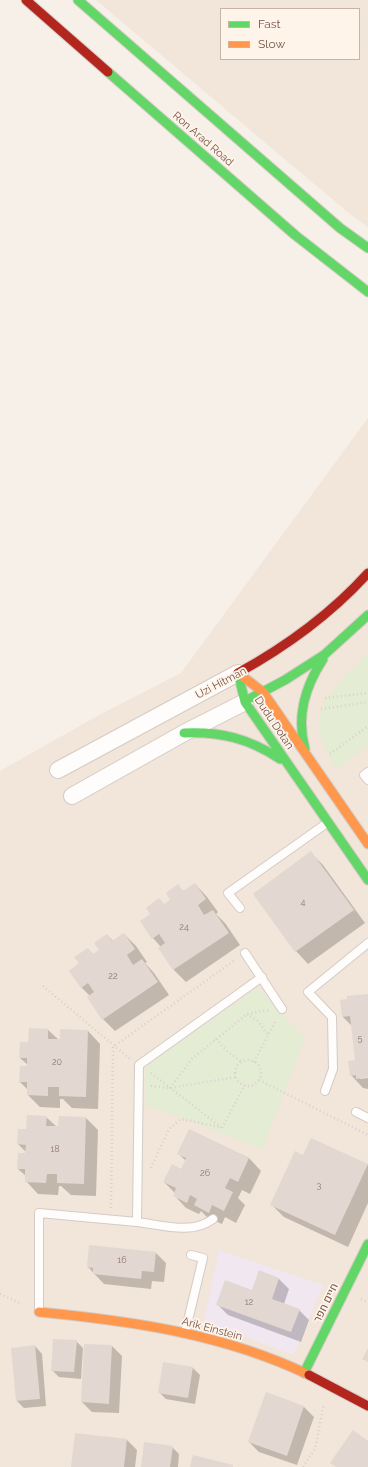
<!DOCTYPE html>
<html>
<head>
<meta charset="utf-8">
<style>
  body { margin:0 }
  #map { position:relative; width:368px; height:1467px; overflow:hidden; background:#f6f0e9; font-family:Raleway,sans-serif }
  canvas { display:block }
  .legend { position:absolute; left:220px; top:8px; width:140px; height:52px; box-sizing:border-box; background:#fff4e9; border:1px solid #c7b4a9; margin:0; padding:5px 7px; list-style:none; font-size:12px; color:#745449 }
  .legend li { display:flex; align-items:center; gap:8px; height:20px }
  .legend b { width:20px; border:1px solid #c7b4a9 }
</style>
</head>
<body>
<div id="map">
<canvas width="368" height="1467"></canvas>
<ul class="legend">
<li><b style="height:5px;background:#63d668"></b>Fast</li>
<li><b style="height:5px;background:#ff974d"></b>Slow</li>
</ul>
</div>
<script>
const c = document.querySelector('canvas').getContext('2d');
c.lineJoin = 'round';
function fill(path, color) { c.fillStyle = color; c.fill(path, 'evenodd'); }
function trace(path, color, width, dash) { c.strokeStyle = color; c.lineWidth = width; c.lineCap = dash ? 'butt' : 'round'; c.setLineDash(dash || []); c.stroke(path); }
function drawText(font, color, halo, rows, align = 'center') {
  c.font = font + ' Raleway,Heebo,sans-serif'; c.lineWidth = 3.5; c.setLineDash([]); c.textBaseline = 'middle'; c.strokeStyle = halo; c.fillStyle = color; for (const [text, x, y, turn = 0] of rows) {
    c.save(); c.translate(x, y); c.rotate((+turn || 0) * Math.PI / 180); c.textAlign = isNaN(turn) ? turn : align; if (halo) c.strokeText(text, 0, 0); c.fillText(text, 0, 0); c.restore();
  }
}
fill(new Path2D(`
  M96,0h272v227l-17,-12zM221,9h138v50h-138z
  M368,418v1049h-368v-696l101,-57 80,-41z`), '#f2e5d9');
fill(new Path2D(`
  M219,1250l104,35 -29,70 -90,-33z`), '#f1e7f1');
fill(new Path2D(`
  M368,653v93l-32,23c-36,-59 -8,-74 32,-116z
  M258,988l47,50 -42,111 -118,-44v-39z`), '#e4ecd4');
fill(new Path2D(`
  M311,853l12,12 42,58 -57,41 -12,-13z
  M195,884l12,13 11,15 -2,2 9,9 15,22 -54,37 -12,-12 -15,-22 2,-1 -8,-9 25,-52 6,6z
  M124,934l12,12 11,16 -2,1 9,10 15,22 -54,36 -12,-12 -13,-23 -8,-8 -12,-17 10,-7 8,-15 6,6 6,-5 7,-15 6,6z
  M368,995v81l-8,1v2l8,-1v11l-5,-1 -12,-13 5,-14 -4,-35 -10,-10 6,-16z
  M30,1029l18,1 11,10 29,-9 12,13 -2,65 -26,-1 -9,-9h-3v9l-20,-1 -12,-12v-5l-8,-8 8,-17 -8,-7 9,-15z
  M46,1117l11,10h2l1,-10 26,1 12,12 -2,66 -25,-1 -10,-9h-2l-1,9 -20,-1 -12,-13v-5l-8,-7 8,-17 -8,-8 9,-14z
  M190,1130l59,28 12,13 -11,23 -8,-4 -4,8 7,7 -9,18 -11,-6 -3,7 -14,-6 -7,-7 -2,3 -13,-6 -12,-13 1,-2 -11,-11 17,-12 5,-9 -8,-8z
  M304,1156l64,9v38l-20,44 -64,-30 -12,-12z
  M90,1246l66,7 10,10 -2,19 -12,-1 -1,8 -47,-5 -16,-17z
  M259,1272l20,7 10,10 -5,15 15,6 10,10 -8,22 -73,-27 -10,-10 34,-14z
  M76,1341l7,7 -2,31 -22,-2 -7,-7z
  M35,1346l7,8 4,52 -22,2 -7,-7z
  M112,1346l10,10 -3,57 -27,-1 -10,-10z
  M193,1368l7,7 -5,29 -29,-5 -7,-7z
  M266,1394l38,13 10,10 -17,48 -38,-13 -10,-10z
  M127,1440l10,10 -2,17h-63z
  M172,1447l7,7 -1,13h-36z`), '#0003');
fill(new Path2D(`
  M311,851l43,59 -59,42 -42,-58z
  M195,883l11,16 -8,6 6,10 9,-5 16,23 -56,37 -15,-22 7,-5 -6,-9 -7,5 -12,-18 10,-7 -4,-6 13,-10 5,6 6,-4 -4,-7 12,-9 5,7z
  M124,933l11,16 -8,6 6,10 9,-6 16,23 -56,38 -15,-23 7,-5 -6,-9 -7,5 -12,-17 10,-8 -5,-6 14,-9 5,6 6,-4 -5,-7 13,-9 5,7z
  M368,994v83l-12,2v-4l-6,1 -2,-15 7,-1 -5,-44 -8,1 -2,-17 7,-1v-3z
  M29,1028l19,1v10h12v-10l28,1 -2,67 -27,-1v-9h-11v9l-21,-1v-13h-8l1,-16h7v-8h-8l1,-16h8z
  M27,1115l20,1 -1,10h12l1,-10 27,1 -2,67 -27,-1v-9h-10l-1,9 -21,-1v-13h-8l1,-16h7l1,-8 -9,-1 1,-15h8z
  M189,1129l60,29 -11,24 -8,-4 -5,10 8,4 -9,19 -12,-6 -3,8 -15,-8 3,-6 -7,-4 -3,8 -14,-7 3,-8 -13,-6 9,-18 9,5 5,-11 -9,-4z
  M311,1138l57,26 -33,71 -65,-30 25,-54 8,4z
  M89,1245l67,7 -2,20 -12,-1 -1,8 -48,-5v-6l-6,-1z
  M259,1270l20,8 -7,21 28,10 -9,23 -75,-27 9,-25 27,10z
  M53,1339l24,1 -3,32 -23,-1z
  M84,1344l28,1 -3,59 -28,-2z
  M35,1345l5,54 -24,2 -5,-53z
  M368,1348v14l-6,-3z
  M163,1362l30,5 -5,31 -30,-5z
  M266,1392l38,14 -17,50 -39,-14z
  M353,1430l15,11v26h-32l-6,-4z
  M75,1433l52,6 -3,28h-53z
  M144,1442l29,4 -3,21h-29z
  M193,1455l40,10v2h-43z`), '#e2d8d1');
const lane = new Path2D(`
  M368,772l-4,3 4,5
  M240,908l-12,-15 99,-70
  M245,953l37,56
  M325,1091l8,-22 -1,-52 -24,-25 60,-49
  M356,1112l12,6
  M137,1222c25,3 55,13 76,-3
  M39,1312v-99l98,9 2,-157 123,-88
  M185,1333l18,-75 -12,-3`);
const street = new Path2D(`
  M58,770l180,-97
  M72,796l112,-63 61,-31`);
const fast = new Path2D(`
  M78,0l262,228 28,20
  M108,72l187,163 73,57
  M238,673l7,29 123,178
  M251,698l34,-18 39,-25 44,-40
  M184,733c36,-2 66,6 96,26
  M305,749c-9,-33 0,-62 18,-90
  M304,1373l64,-129`);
const slow = new Path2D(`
  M238,673l25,19 105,152
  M39,1312c93,9 185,22 270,63`);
const jam = new Path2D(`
  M26,0l82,72
  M238,673c49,-27 92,-58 130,-100
  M309,1375l59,31`);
trace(lane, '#d4cbc6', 10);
trace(street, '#d4cbc6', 18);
trace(fast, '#d5cbc6', 11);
trace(slow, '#d5cbc6', 11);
trace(jam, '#d5cbc6', 11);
trace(new Path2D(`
  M325,698l43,-5
  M321,709l47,-7
  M330,754l38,-28
  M43,986l87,73
  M247,1014l11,7 10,14
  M216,1039l11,12 15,11
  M235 1073a13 13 0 1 1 26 0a13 13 0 1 1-26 0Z
  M254,1062l22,-42
  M151,1073l71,55
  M259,1080l109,55
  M151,1086l19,2 66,-11
  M170,1088l22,-29 55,-45 22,-4
  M222,1128l23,-43
  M151,1168l18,-39 12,-10 39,8
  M111,1208l2,-161 122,-87
  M0,1294l22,10
  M361,1299l7,3
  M303,1467l12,-18 9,-45`), '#dad0cc', 2.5, [1, 3]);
trace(lane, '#fefdfc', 8);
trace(street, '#fefdfc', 16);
trace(fast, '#63d668', 9);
trace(slow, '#ff974d', 9);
trace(jam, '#b3261e', 9);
drawText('9px', '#91776d', null, [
  ["4",303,902],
  ["24",184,927],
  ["22",113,976],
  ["5",360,1038],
  ["20",57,1062],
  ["18",55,1149],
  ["26",205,1173],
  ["3",319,1185],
  ["16",122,1260],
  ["12",249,1302]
]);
drawText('11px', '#745449', '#fff4e9', [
  ["Ron Arad Road",203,139,41],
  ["Uzi Hitman",221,683,-28],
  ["Dudu Dotan",274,723,56],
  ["חיים חפר",326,1303,-64],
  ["Arik Einstein",212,1329,15]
]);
</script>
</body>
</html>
